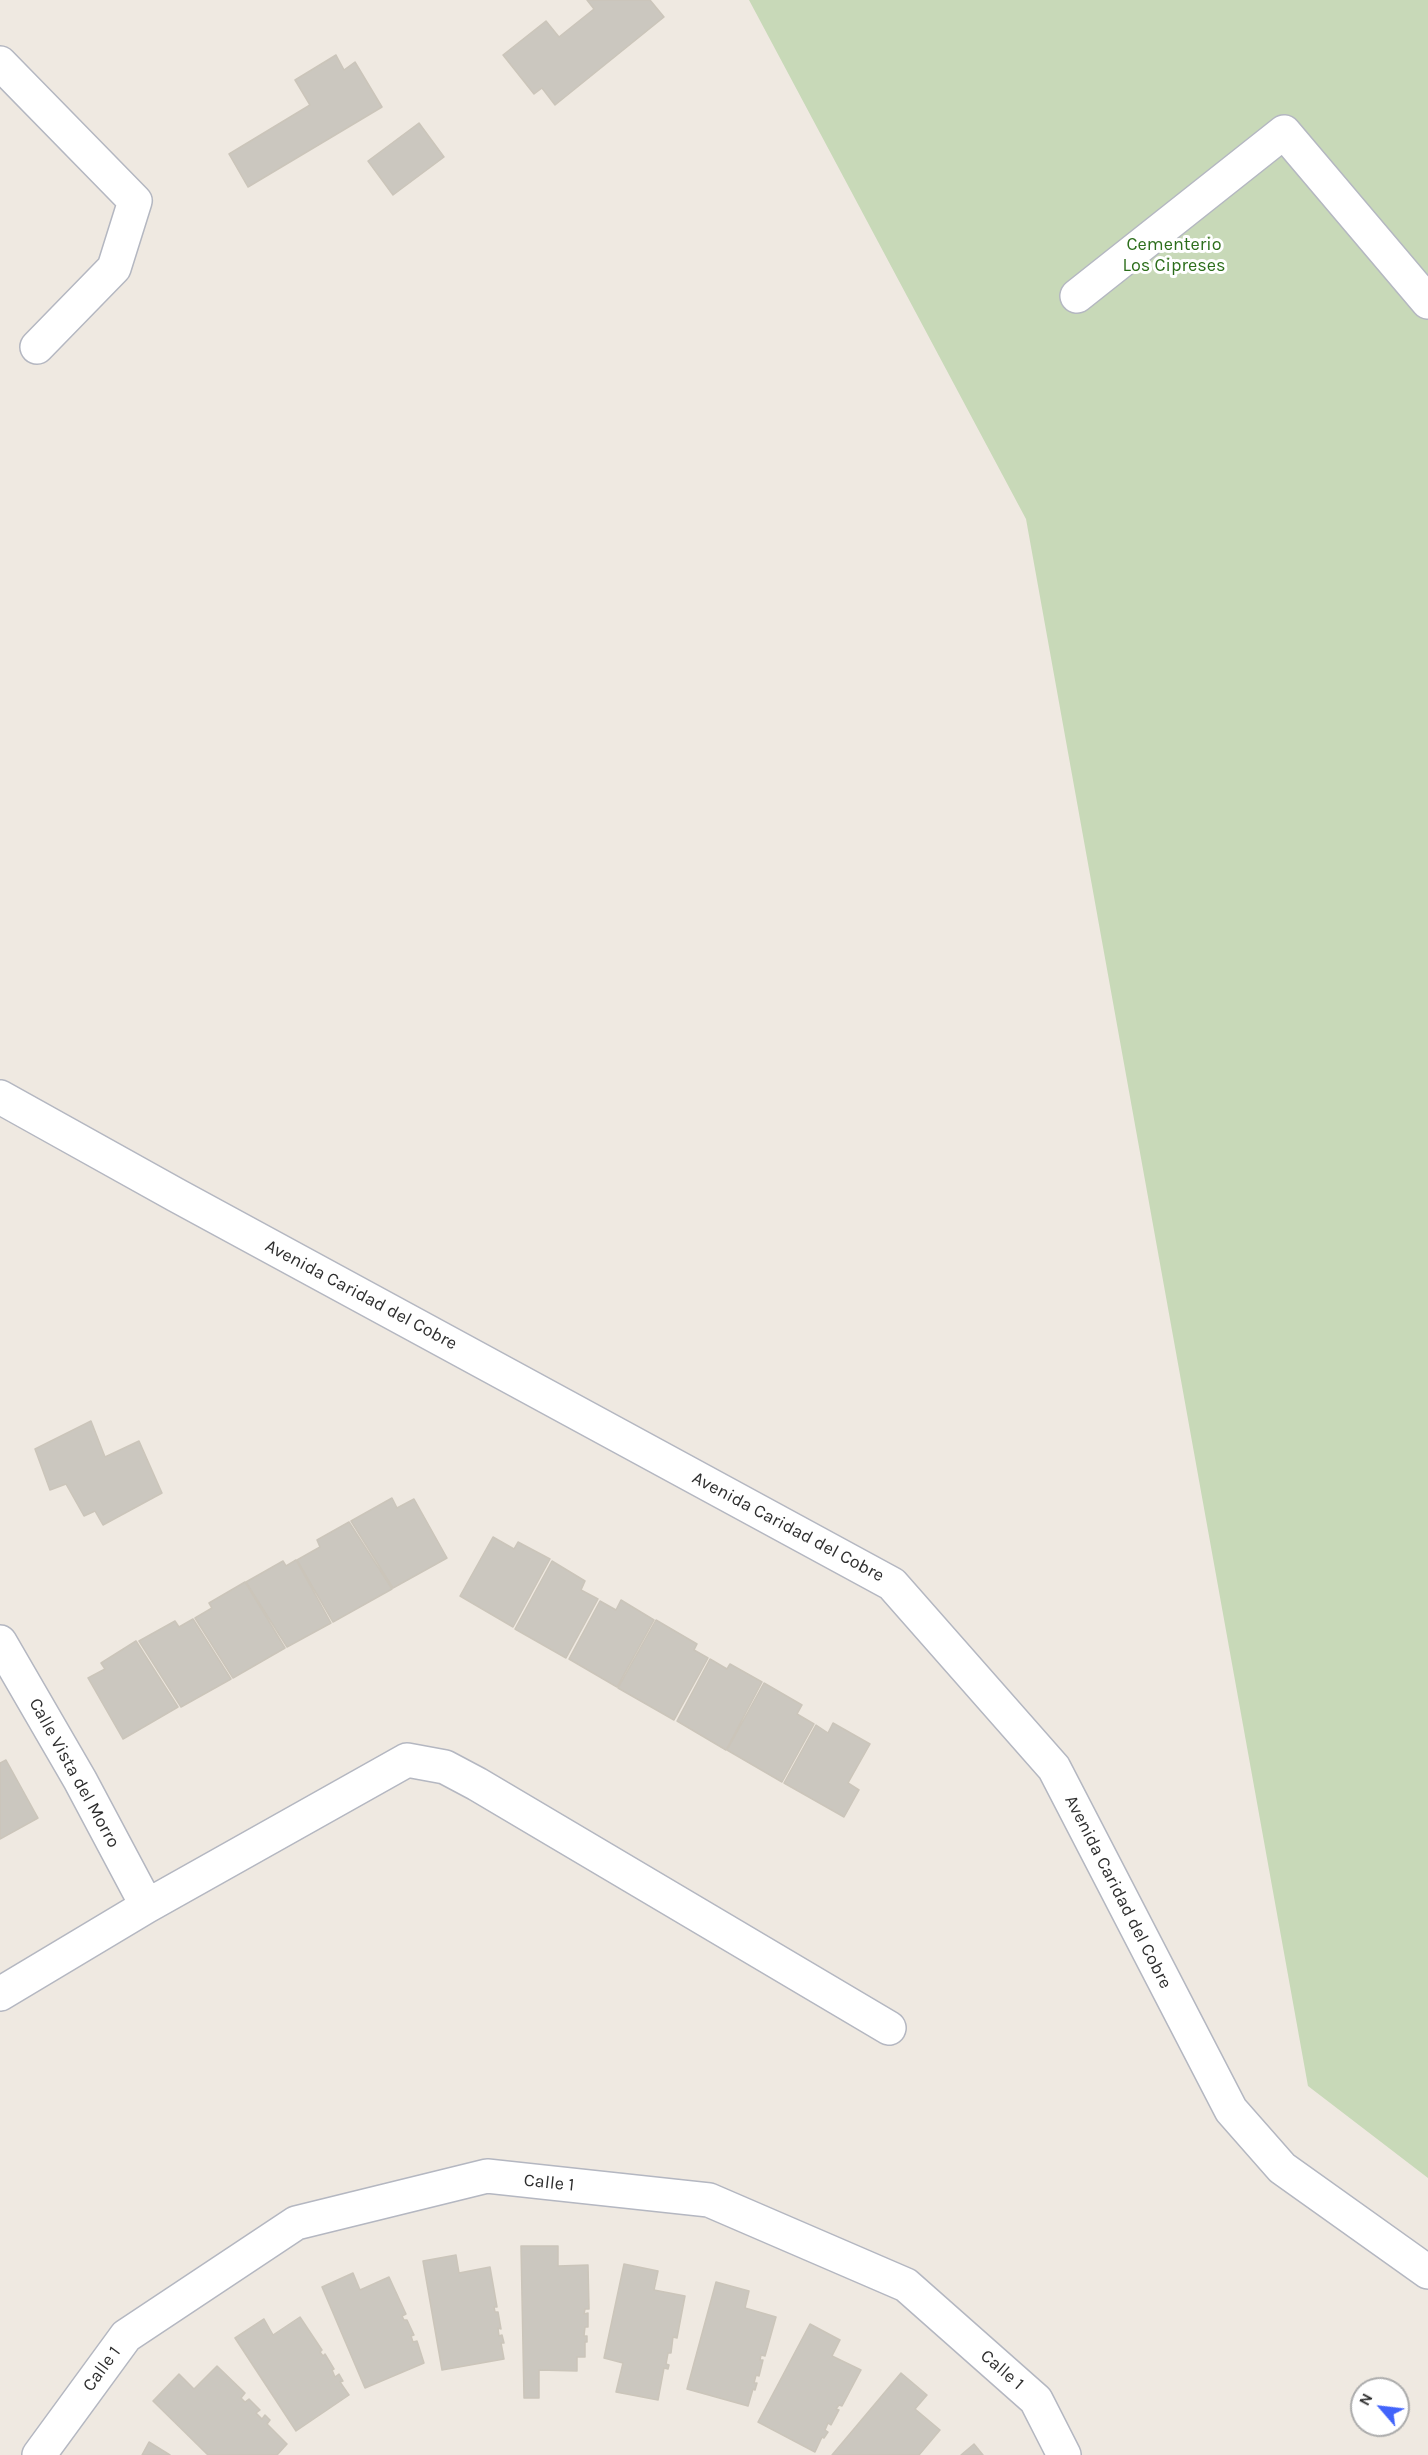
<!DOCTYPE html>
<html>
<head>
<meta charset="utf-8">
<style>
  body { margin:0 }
  #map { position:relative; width:1428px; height:2455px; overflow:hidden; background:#efe9e1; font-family:Karla,sans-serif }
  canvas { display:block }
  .north { position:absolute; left:1350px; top:2377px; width:60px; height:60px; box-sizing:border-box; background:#fff; border:2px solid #ababab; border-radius:50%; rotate:298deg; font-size:16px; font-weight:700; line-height:24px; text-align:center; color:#2e2e2e }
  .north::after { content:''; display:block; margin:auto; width:21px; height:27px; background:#4264fb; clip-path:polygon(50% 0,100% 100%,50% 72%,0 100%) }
</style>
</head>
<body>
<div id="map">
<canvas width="1428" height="2455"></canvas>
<div class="north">N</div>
</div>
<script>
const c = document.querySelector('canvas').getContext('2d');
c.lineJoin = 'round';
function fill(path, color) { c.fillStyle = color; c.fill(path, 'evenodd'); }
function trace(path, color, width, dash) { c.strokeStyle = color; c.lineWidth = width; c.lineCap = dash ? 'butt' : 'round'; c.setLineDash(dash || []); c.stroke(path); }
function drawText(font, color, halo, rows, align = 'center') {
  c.font = font + ' Karla,sans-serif'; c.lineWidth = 6; c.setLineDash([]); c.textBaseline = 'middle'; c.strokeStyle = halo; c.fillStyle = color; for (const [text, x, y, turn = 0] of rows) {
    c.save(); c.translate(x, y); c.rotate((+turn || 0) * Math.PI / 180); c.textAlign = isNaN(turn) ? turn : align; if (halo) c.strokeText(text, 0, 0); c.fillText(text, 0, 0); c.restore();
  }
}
fill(new Path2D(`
  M749,0h679v2178l-120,-92 -282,-1567z`), '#c8d9b8');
const building = new Path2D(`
  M587,0h63l14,17 -109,88 -13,-17 -8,6 -31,-39 43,-34 13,16 35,-28z
  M336,55l8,15 11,-8 27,45 -134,80 -19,-33 81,-49 -15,-25z
  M419,123l25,34 -51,38 -25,-34z
  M91,1421l14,36 34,-16 23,52 -59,32 -8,-14 -11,5 -18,-32 -16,6 -15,-41z
  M392,1498l5,10 17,-9 33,59 -54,30 -42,-67z
  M349,1522l43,67 -59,33 -36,-62 23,-13 -3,-7z
  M493,1537l21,12 4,-7 32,17 -37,68 -53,-31z
  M296,1560l35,63 -44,24 -41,-65 37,-21 3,5z
  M552,1561l33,20 -4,9 17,9 -32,59 -51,-29z
  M245,1582l40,66 -52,30 -38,-60 17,-10 -3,-5z
  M621,1600l33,20 -37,67 -48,-28 31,-58 16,9z
  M193,1619l38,60 -50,28 -42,-66 36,-20 4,6z
  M656,1620l41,24 -3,6 14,8 -34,62 -56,-32z
  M136,1641l42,66 -55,32 -35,-61 17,-9 -4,-6z
  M710,1659l17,10 3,-5 32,18 -36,68 -49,-29z
  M764,1683l38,22 -5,9 17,10 -32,58 -55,-32z
  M833,1723l37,21 -22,39 11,7 -15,27 -60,-34 32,-58 12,8z
  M6,1760l32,58 -38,21v-76z
  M521,2246h37v20l30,-1 1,44h-4l-1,5 4,-1v14h-3l-1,9h3v6h-2v15h-8v14l-38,-1v28h-15z
  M456,2255l3,18 31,-6 7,40h-3l1,5h3l3,17 -3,-1 1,8 3,-1 2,8h-3l3,16 -62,11 -19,-109z
  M624,2264l34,7 -4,19 31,6 -8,42 -4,-1 -2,16h-3l-2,11 3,1 -1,4 -4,-1 -6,32 -42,-8 7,-29 -19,-5z
  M353,2273l7,17 29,-13 17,37 -4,2 2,4h3l7,15 -3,1 2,6 4,-1 7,22 -59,25 -43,-101z
  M716,2282l33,9 -4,17 31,9 -11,39 -4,-1 -1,5h3l-4,16 -3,-1 -2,8h3l-2,7 -2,-1 -5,17 -61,-17z
  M300,2317l22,33 -2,2 3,4 2,-2 9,15 -2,1 3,7 4,-3 4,7 -3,1 9,13 -53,36 -61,-93 29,-19 9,16z
  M810,2324l30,16 -8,16 29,14 -19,36 -3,-1 -3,4 3,1 -8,15 -3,-2 -3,7 3,2 -4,6 -2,-1 -7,15 -57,-30z
  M217,2366l28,27 -4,5 4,4 4,-3 11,11 -4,3 6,6 3,-4 5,5 -3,4 20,20 -10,11h-69l-55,-54 26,-27 15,15z
  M901,2373l26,22 -12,14 25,21 -21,25h-87z
  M149,2442l21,13h-28z
  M974,2444l9,11h-22z`);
fill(building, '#cbc7bf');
trace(building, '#cbc5ba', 1.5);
const minor = new Path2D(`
  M0,63l135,138 -21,67 -77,79
  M1077,296l207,-164 144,170
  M0,1097l176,98 716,389 162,184 177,342 51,58 146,104
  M0,1642l80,138 67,126
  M0,1994l147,-88 260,-146 38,7 32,17 412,244
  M39,2455l87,-119 170,-113 191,-47 222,24 197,85 130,115 28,55`);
trace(minor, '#b4b7c1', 36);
trace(minor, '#fff', 33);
drawText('18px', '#2c6e1b', '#fff', [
  ["Cementerio",1174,245],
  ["Los Cipreses",1174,266]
]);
drawText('18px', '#2e2e2e', '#fff', [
  ["Avenida Caridad del Cobre",361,1295,28],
  ["Avenida Caridad del Cobre",788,1527,28],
  ["Calle Vista del Morro",74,1773,61],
  ["Avenida Caridad del Cobre",1118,1892,63],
  ["Calle 1",549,2183,6],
  ["Calle 1",102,2369,-54],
  ["Calle 1",1002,2370,41]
]);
</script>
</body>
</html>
